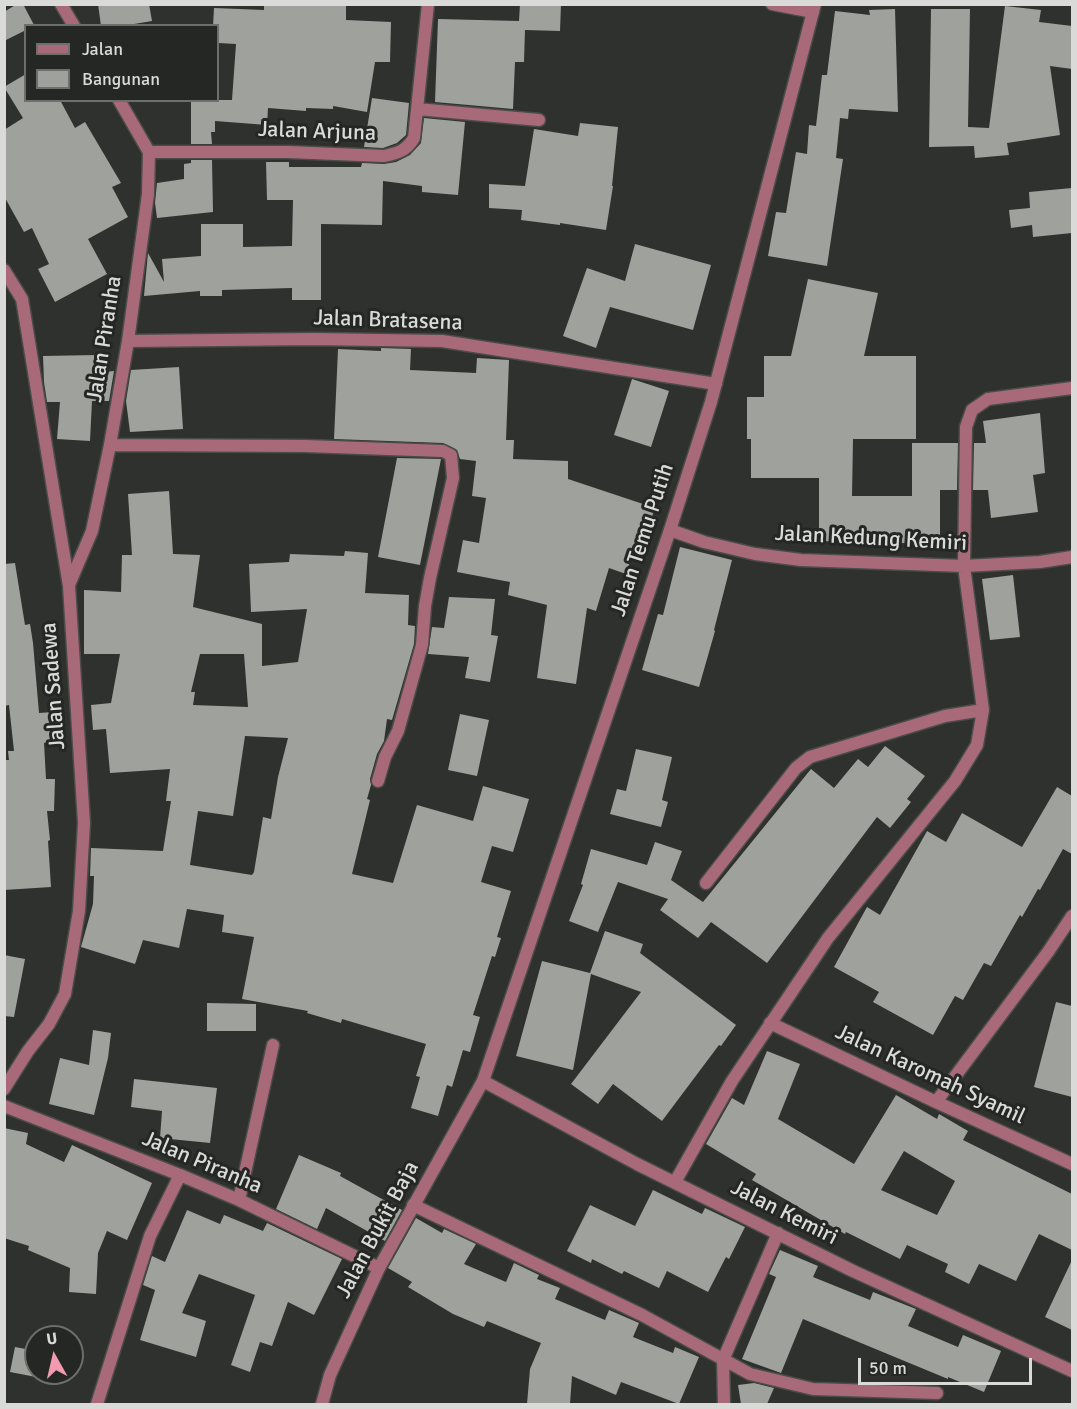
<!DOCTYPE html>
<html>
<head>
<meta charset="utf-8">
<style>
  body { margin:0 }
  #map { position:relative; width:1077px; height:1409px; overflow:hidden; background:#2f312e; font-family:Signika,sans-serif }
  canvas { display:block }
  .frame { position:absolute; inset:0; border:6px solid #dadbd9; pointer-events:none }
  .legend { position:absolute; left:24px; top:24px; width:195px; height:78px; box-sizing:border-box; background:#252724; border:2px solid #6d6f6c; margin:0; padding:8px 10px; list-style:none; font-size:18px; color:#dadbd9 }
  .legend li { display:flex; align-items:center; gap:12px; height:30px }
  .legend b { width:30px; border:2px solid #6d6f6c }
  .north { position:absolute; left:24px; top:1325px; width:60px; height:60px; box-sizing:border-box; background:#252724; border:2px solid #6d6f6c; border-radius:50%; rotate:352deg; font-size:16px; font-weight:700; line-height:24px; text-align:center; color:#dadbd9 }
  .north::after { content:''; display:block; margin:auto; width:21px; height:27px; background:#f29aaf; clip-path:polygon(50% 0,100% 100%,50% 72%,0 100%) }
  .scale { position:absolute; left:858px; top:1358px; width:174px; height:27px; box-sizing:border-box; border:3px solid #dadbd9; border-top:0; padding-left:8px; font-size:18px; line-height:21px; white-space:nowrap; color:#dadbd9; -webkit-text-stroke:4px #252724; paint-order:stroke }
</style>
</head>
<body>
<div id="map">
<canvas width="1077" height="1409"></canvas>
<div class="frame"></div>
<ul class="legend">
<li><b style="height:8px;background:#a86a79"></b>Jalan</li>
<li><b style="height:16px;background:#9fa19d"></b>Bangunan</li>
</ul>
<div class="north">U</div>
<div class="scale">50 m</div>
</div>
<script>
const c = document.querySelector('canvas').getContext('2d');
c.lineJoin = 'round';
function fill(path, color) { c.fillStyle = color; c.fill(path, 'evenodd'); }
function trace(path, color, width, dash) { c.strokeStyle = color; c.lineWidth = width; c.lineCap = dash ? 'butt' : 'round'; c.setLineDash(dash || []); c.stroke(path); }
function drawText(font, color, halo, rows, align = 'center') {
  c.font = font + ' Signika,sans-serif'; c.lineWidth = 6; c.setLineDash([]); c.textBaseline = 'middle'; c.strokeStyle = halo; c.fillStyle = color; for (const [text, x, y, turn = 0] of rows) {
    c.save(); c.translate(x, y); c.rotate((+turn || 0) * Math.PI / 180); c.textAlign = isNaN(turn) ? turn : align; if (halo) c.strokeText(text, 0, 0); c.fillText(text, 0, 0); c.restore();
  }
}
fill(new Path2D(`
  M17,4h6l11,21 -8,1v4l-22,11v-29z
  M98,4h51l3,17 -30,5h-21z
  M264,4h82v16l45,2 -1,40h-15l-8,50 -34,-6v3l-27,-1v3l-38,-3 -1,17 -52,-4v11h-4l1,12h-21v-44h41l4,-56 -18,-1v-17h-5l1,-18 50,2z
  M520,4h41l-1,27 -35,-1 -1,32h-9l-2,47 -78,-7 3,-83 81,2z
  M1005,6l36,4 -2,12 33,4v43l-22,-3 10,69 -53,8 2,12 -34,3 -1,-12 -45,1 2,-138h39l-2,118 21,1z
  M895,9l3,103 -49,-3 -1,10 -8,-1 -4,40 7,1 -16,107 -59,-10 8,-44 10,1 10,-61 11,2 2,-29 7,1 6,-51h5l8,-64 35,4 -1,-5z
  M26,74v26h34l15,28 10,-6 36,61 -9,4 16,30 -40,22 19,35 -52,28 -17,-33 11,-5 -17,-36 -8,4 -20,-36v-66l19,-12 -19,-31z
  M372,98l37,5 -3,32 -9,8 -14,5 -19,-1z
  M424,118l41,4 -7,73 -36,-3v-6l-39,-5 -1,44 -61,-1v76h-29v-12l-70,2v6h-22v-5l-56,5 4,-43 16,29 -2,-23 39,-3v-32h42v23l49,-1 1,-46h-26l-1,-38h23v5h72l1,-4 22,1 12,-2 14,-7 11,-12z
  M580,123l38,4 -6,59h1l-7,44 -46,-7v2l-39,-5 1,-10 -33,-2v-24l36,2 9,-57 44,7z
  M191,160h21l1,52 -56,6 -2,-15 2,-20 27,-4v-15l7,-1z
  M1072,188v45l-39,4 -1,-12 -21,3 -2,-18 21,-2 -1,-16z
  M635,244l76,21 -18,65 -83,-23 -14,41 -33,-12 24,-68 38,13z
  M808,279l70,14 -14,63h52v83h-63l-1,57h60v-53h46l-1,47h-17v54l-121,-3v-63h-68v-39h-4v-42h17v-41h27z
  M381,348l30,1 -1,21 66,3 1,-15 32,2 -3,80h8l-1,19 55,2v18l87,29 -8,23 -7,-2 -14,45 -17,-6 -13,43 -9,-3 -11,76 -39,-6 10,-73 -39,-10 2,-13 -53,-10 6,-32 16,3 7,-45 -14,-2 4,-35 -16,-2 -3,-9 -14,-7 -109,-4 4,-90 43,2z
  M96,355v18l18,-2 -5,30h-17l-2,40 -33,-2 3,-37h-13l-3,-20 -1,-26z
  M179,367l4,62 -53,3 -4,-31 5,-31z
  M632,379l37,12 -18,56 -37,-12z
  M1040,413l5,60 -12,2 5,37 -47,6 -3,-28h-15l1,-47h12l-3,-22z
  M397,458l44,1 -21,106 -42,-8z
  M169,491l4,63 27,1 -7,52 69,17v42l36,-4 9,-53 -56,3 -2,-48 40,-2 1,-8 54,2 1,-5 23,2 -3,40 44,2 -1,30 7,1 -1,18 -22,76 -5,-1 -3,22 -7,13 -7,25 1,6 -4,14 3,1 -18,74 41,9 24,-78 56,16 10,-35 46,13 -16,53 -21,-6 -11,36 30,9 -14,46 4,1 -6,19 -3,-1 -19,59 7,2 -10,35 -7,-2 -11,37 -5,-2 -9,31 -27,-8 9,-31 -4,-1 10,-32 -84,-25 -1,4 -34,-10 1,-2 -66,-12 12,-62 -32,-5 2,-17 -37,-6 -8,39 -36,-8 -8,24 -54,-17 12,-43 1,-28h-4l1,-28 72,3 8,-50h-5l4,-32 -60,4 -4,-44 -13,1 -2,-25 20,-2 9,-49h-36v-64l37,2 1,-37h10l-4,-61zM200,654h44l4,53 -55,-2 2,-13h-4zM245,736l43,2 -10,39 -7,42 -8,-2 -9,55 -2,3 -62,-10 8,-54 35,5z
  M680,547l52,13 -18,70 1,1 -16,56 -57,-17 16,-56 5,1z
  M15,563l10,62 5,-1 3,19 6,70 14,-1 3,29 -12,2 2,36h9l-1,32h-7l3,29 -2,1 3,46 -47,3v-130h5l-1,-9h6l-5,-46 -5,1v-142z
  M1013,575l7,62 -30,3 -8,-61z
  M449,597l46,2 -4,36 7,1 -8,46 -25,-4 4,-21 -41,-3 4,-27 12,1z
  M460,714l29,6 -12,56 -29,-6z
  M885,746l40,30 -18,23 4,3 -21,26 -13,-11 -110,146 -56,-41 -13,16 -38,-28 8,-11 -50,-17 -20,50 -29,-11 14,-36 -2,-1 10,-35 56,16 8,-23 27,9 -11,29 32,22 108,-133 23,19 24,-29 10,8z
  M636,749l36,8 -10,43 6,2 -7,25 -51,-13 7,-25 9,2z
  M1057,787l15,9v58l-9,-5 -23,41 -2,-1 -16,28 -2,-2 -29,51 -7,-3 -21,37 -8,-4 -22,39 -60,-33 6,-10 -45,-25 33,-60 13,8 47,-84 19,11 16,-29 60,34z
  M605,931l38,13 -3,9 96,72 -15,21 -2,-1 -57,76 -49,-37 -15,20 -27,-20 70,-92 -50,-18 -18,96 -57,-14 26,-95 48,12z
  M4,955l21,4 -11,58 -10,-1z
  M1056,1002l16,4v91l-38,-10z
  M207,1003l49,1v27h-49z
  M93,1030l18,3 -3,25 -14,57 -45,-11 11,-46 29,7z
  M767,1051l33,13 -22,55 76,45 42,-69 41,24 2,-5 29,17 -5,9 109,54v56l-33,-16 -23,47 -37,-17 -10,20 -24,-12 3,-8 -41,-19 -7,14 -54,-27 -1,2 -93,-54 4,-6 -50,-30 26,-46 12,7zM904,1151l51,30 -18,34 -56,-25z
  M134,1079l83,9 -7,55 -50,-5 2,-27 -31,-4z
  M4,1128l24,5 -2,11 38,18 8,-17 80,38 -25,57 -20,-9 -9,22 -2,41 -27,-2 1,-24 -42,-18 1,-4 -25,-8z
  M299,1155l42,18 -1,3 62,34 -17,31 -59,-33 -9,21 -41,-20z
  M653,1190l49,24 3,-6 40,19 -16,32 -3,-2 -18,35 -41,-21 -8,17 -35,-17 -2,3 -30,-15 -1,4 -24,-12 23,-46 45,21z
  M187,1210l33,14 4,-9 39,16 4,-8 75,36 -28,56 -26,-13 -16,44 -12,-4 -10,30 -19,-7 24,-70 -56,-21 -17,39 24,8 -10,36 -56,-17 15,-50 -12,-5 9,-29 13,6z
  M416,1218l26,15 2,-4 32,15 -12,20 42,18 8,-19 25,12 -2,4 23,9 -5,11 50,21 4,-10 30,13 -6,14 40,16 2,-6 24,10 -20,47 -58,-22 -5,13 -44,-19 -2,28h-43l3,-35 11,-26 -54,-22 -3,6 -31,-13 -45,-27 4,-5 -24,-14z
  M780,1250l38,16 -5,11 57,23 3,-8 43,17 -8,17 50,21 5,-12 38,16 -17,41 -36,-15v2l-145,-60 -22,54 -39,-14 34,-82 -7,-3z
  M1072,1260v70l-27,-13z
  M15,1347l21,4v26l-26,-5z
  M754,1383l20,5 -7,16h-26l-3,-19z`), '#9fa19d');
const minor = new Path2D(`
  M61,4l13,22
  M772,4l41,8
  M417,109l122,11
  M149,152h139l96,4c14,-3 22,-5 30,-18l14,-134
  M4,270l18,29 47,287 15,237 -5,88 -14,83 -16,30 -21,27 -24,38
  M128,341l186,-2 128,2 274,43
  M110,445l195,1 138,5 8,4 2,23 -23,100 -5,28 -3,39 -24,86 -13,26 -7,24
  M670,530l34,12 51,12 46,6 163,6 76,-4 32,-5
  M69,585l23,-54 18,-86 18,-104 20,-147 1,-42 -30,-52
  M706,883l90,-115 14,-11 135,-41 38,-6
  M770,1023l166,79 136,62
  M483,1081l154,83 216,107 219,100
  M936,1102l112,-150 24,-36
  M4,1106l176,69 59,25 140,68
  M675,1182l57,-101 96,-143 127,-157 22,-36 6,-35 -19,-144 2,-139 6,-17 16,-11 84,-11
  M239,1200l34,-155
  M413,1205l229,110 108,59 63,15 124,4
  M97,1404l53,-168 30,-61
  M724,1404l-1,-44 55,-127`);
const tertiary = new Path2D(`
  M322,1404l8,-29 49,-107 104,-187 187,-551 41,-128 104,-398`);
trace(minor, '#4a4c49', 15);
trace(tertiary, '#4a4c49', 15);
trace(minor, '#a86a79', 12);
trace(tertiary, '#a86a79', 12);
drawText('22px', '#dadbd9', '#252724', [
  ["Jalan Arjuna",317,132,2],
  ["Jalan Bratasena",388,321,2],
  ["Jalan Piranha",105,339,-81],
  ["Jalan Kedung Kemiri",871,539,3],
  ["Jalan Temu Putih",643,540,-72],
  ["Jalan Sadewa",54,686,-94],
  ["Jalan Karomah Syamil",930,1075,25],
  ["Jalan Piranha",202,1163,23],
  ["Jalan Kemiri",784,1213,27],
  ["Jalan Bukit Baja",378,1230,-62]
]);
</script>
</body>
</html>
